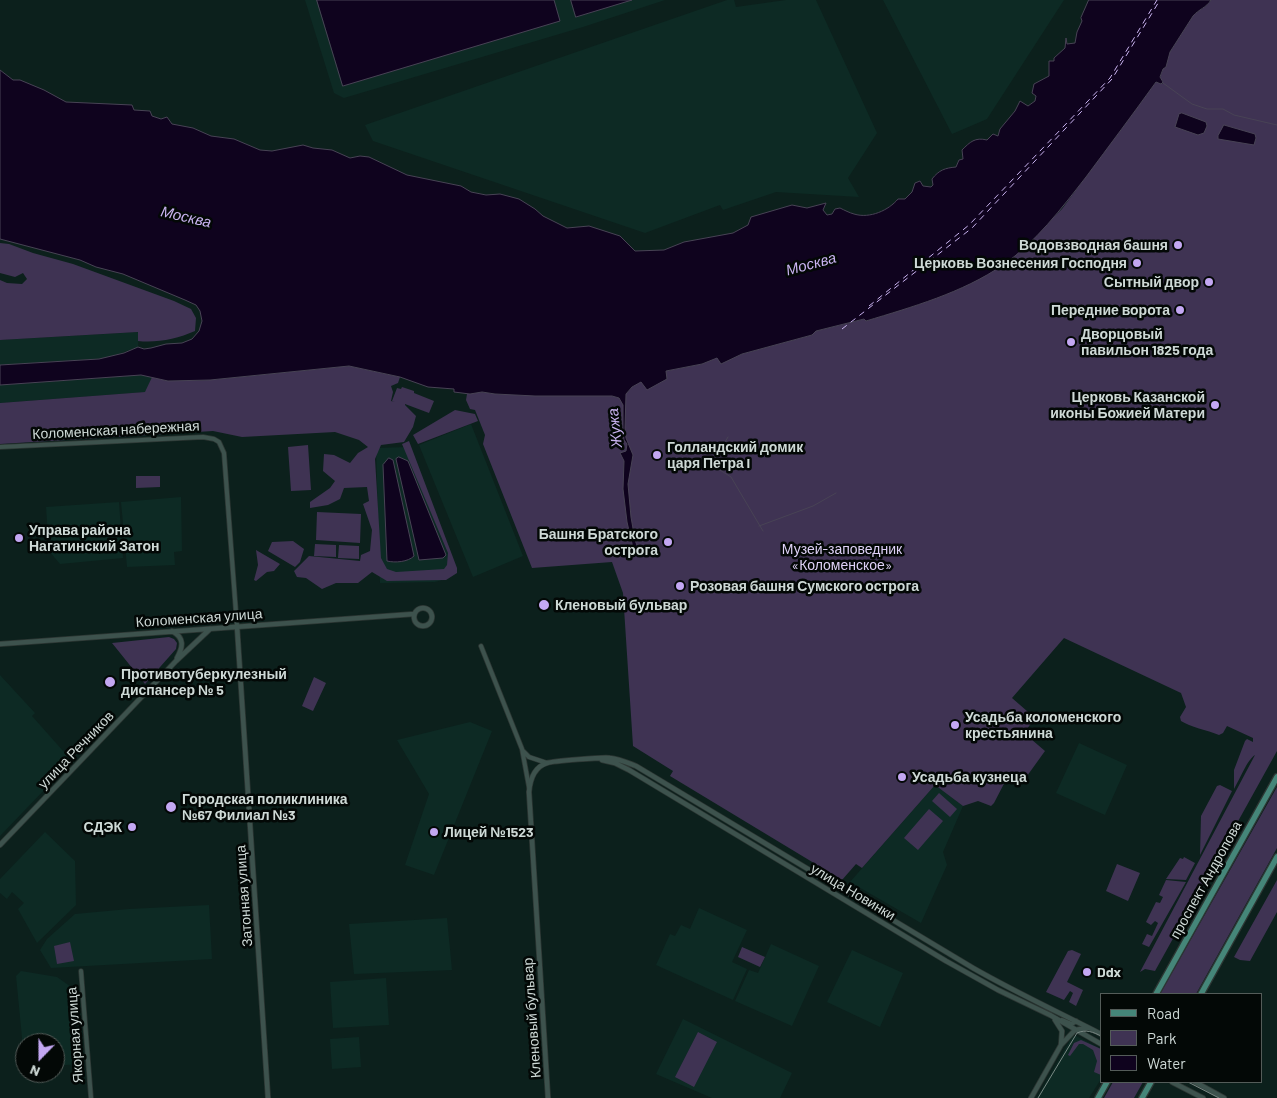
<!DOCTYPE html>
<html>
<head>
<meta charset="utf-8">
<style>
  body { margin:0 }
  #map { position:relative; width:1277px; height:1098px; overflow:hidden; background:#0c201c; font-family:Barlow,sans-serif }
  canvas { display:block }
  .legend { position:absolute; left:1100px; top:993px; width:162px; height:90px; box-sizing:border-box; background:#030806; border:1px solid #545c59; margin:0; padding:6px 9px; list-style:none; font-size:15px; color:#ced9d6 }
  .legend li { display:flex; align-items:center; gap:10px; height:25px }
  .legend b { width:25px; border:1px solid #545c59 }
  .north { position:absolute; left:15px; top:1033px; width:50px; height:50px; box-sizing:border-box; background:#030806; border:1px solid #545c59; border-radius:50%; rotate:202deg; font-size:14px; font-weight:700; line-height:20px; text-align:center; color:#ced9d6 }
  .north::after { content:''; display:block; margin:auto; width:18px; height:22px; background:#c3a7f2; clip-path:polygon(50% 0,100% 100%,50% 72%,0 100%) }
</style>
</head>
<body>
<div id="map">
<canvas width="1277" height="1098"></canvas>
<ul class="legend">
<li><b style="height:6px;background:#458679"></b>Road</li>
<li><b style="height:14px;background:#3f3353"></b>Park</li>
<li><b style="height:14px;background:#0f031e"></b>Water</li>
</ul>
<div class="north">N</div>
</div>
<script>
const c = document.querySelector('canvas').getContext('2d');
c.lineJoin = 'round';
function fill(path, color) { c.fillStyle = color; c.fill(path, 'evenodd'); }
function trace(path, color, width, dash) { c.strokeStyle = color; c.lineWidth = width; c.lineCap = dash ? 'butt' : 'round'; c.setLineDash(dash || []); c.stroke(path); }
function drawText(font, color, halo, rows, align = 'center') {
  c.font = font + ' Barlow,sans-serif'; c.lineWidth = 5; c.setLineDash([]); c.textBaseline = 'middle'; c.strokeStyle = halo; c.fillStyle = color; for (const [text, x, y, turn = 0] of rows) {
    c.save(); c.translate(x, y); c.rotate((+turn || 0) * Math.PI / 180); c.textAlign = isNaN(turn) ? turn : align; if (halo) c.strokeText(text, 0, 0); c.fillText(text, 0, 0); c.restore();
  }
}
fill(new Path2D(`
  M305,0h360l-82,27 -239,71 -10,-5z
  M727,0h7l2,7 50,-7h30l61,133 -29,45 11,19 -83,-5 -53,18 -3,-5 -75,28 -272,-92 -8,-16z
  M883,0h181l-77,119 -35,15z
  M139,332l-1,15 -31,11 -107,7v-25z
  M141,375h5l6,2 -6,15 -146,11v-18z
  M471,424l52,132 -50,21 -54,-132z
  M409,447l47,121 -11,11 -10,3 -55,1 -4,-135z
  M181,497l1,54 -8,1 1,13 -48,2 -6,-65z
  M119,502l4,56 -63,6 -11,-13 -3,-44z
  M0,675l35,38 -3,3 40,45 -72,75z
  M470,722l22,9 -58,144 -29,-10 24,-71 -32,-54z
  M1079,743l48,22 -22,50 -49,-22z
  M935,785l28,21 -20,46 4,13 -26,58 -71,-41z
  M45,832l30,29 1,44 -39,38 -19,-34 6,-6 -12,-11 -5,7 -7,-6v-14z
  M209,905l3,54 -161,9 -11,-18 7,-11 28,-25 54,-5z
  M699,908l48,22 -15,32 15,7 -14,31 -77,-35 14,-31 5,2 6,-11 9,4z
  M447,918l5,52 -98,4 -5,-50z
  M771,944l48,22 -27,60 -57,-25 14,-31 9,3z
  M852,950l51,23 -23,54 -53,-25z
  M21,971l36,6 17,12 4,75 -23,2v-23h-30v8l-2,-3 -7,-72z
  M386,978l3,47 -56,3 -3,-46z
  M683,1019l109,54 -12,25h-68l-56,-24z
  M1076,1036l25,13v30l-12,19h-52l35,-61z
  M359,1037l2,30 -29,2 -2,-30z`), '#0d2a24');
fill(new Path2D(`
  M1211,0h66v751l-122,220 -10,-2 -5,3 115,-217c-8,5 -15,24 -21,34v-19l11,-29 2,-2 6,3v-4l-26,-12 -4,7 -4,2c-12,-5 -29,-8 -38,-14l-1,-4 6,-10 -5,-14 -117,-55 -52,60 23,20 -11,15 21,18 -23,32 -13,-9 -15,29 -3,3 -13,-5 -15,5 -28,-21 -73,83 -6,-4 -14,16 -172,-104 3,-5 -40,-25 -10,-153 -11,-31 -80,6 -49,-124 2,-9 -10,-25 -5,-1 -4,-9 1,-6 15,-2 13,2 117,2 7,2 7,-4 6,-7 9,-6 25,-10 36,-7 15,-7 4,6 21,-9 70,-19 4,-4 49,-12 1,2 51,-16 42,-16 54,-32 49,-48 94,-127 6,2 1,-2 -3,-4 3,-9 3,-3 4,-14 23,-36c6,-7 13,-8 18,-16z
  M0,243l9,1 24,9 40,11 101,37 17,8 5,9 -1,13c-18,8 -38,12 -57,10v-9l-138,8v-60l7,3 15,1 5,-5 -4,-6 -8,4 -15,-4z
  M349,366l51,11 -2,6 -7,3 2,6 -2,9 4,1 -3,-1 5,-13 4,1 1,-2 12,4v2l20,8 -5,12 -24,-9v1l11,11 -3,11 -9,15 -23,3 -6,14 6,99 6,11 9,3 48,-3 3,-4 1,-12 -46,-109 7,-3 48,127v5l-11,7 -59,1 -15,-9 -14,11h-22l-14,6 -16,-11 -9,-1 -3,-6 15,-15 51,5 1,-6 9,-4 2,-21 -9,-26 6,-3 -2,-14 -23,1 -4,11 -12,6 -18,3v-6l20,-14 5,-7 -12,-10 1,-17 10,1 16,8 8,-10 10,-6 -9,-7 -24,-8 -93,5 -29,-6 -213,13v-41l145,-11 7,-15 16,4 42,-1z
  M455,410l20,4 3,7 -60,23 -5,-9z
  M308,445l3,45 -20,1 -3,-44z
  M136,476h24v11l-24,1z
  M317,512l44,2 -1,29 -44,-3z
  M293,541l11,8 -4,13 -5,5 -27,-16 4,-9z
  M315,544l21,1v12l-22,-1z
  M339,545l20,1v13l-21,-1z
  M256,550l24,14 -6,7 -7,1 -11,9 -2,-1 4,-15z
  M169,637l5,2 3,4 -1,6 -31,35 -33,-41z
  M314,677l12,6 -13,28 -11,-5z
  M1220,785l12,6 -32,64 1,-39 16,-30z
  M1277,787v61l-81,146h-36z
  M939,793l18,16 -7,8 -18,-16z
  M929,809l14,12 -25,29 -14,-12z
  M1184,857l11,6 -9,17 -20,-1 14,-21 3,1z
  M1117,864l23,9 -12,28 -22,-10z
  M1166,880l20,2 -37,65 -7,-3 5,-10 5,2 6,-13 -3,-2 -4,4 -5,-3 10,-20 4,1 3,-6 -4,-2z
  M1277,880v32l-27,49 -10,-1 -6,-3z
  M70,942l4,19 -17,3 -3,-18z
  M742,947l23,10 -5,10 -22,-10z
  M1072,950l9,4 -14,28 16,8 -7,16 -7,-4 4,-9 -3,-2 -6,9 -18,-8 22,-41z
  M698,1032l19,10 -23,45 -19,-10z
  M1081,1040l20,9v26l-7,-3 3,-11 -4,-11 -10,-6h-4l-9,12 -2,-1 6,-12z
  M1113,1082h30l-9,16h-30z`), '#3f3353');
const water = new Path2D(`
  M317,0h237l6,21 -217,65z
  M571,0h61l-56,17z
  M1089,0h122c-5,8 -12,9 -18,16l-23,36 -4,15 -3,2 -3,8 3,5 -2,2 -5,-2c-23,32 -47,64 -70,95 -25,32 -50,65 -83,88 -41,28 -91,42 -137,56l-2,-2 -48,12 -4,4 -70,19 -21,10 -4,-6 -15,6 -36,7 1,8 -20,11 -6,-8 -9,5 -6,7 -1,34 1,10 7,17 -5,29 3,33 4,23 3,8h-5l-6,-26 -4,-33 1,-28 -4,-8 6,-2 1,-7 -3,-4 -1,-11v-24l-4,-7 -7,-2h-77l-40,-2 -13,-2 -12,2 -16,-2v-3l-26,-2 -28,-10 -51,-11 -139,14 -42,1 -27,-6 -141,10v-20l99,-6 25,-6 14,-6 6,2 7,-1 15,-4 16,-1 10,-4 7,-8 3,-10 -2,-10 -4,-6 -11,-5 -62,-26 -27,-7 -16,-7 -80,-21v-169l13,10h7l24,10 22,12 66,3 2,5 16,1 2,5 9,3 6,-2 5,7 21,4 18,8 23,3 26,11 12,1 31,-6 10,3 19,2 18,8 10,-2 9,1 38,18 54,11 10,6 15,3 14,-1 19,5 16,10 8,7 24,12 22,-2 31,10 15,15 29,-1 20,-8 49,-9 15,-8 3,-8 41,-12 15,3 19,-5 -3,7 4,5 5,-1 3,-5 5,-1c4,2 10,5 14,6 16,5 35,-4 44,-15h7l7,-7 3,-9 5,-2 3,5 8,1 2,-2 -1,-6c7,-9 13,-11 24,-12l3,-7 4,-1 -1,-9c8,-8 13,-13 25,-10l6,-6 5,2 2,-7 15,-18 5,-10 8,5 7,-5 1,-5 -4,-3 2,-9 15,-8v-15h5v-3l11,-10 1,-10 1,6 8,-1 2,-11 5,-11 -1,-3z
  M1182,113l24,9 1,4 -3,7 -6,2 -23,-8 4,-13z
  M1224,125l31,9 1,4 -2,7 -36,-6v-3z
  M399,457l9,4 38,94 -3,3 -24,2 -23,-101z
  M389,458l4,2 21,96c-6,6 -19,7 -27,5l-4,-96z`);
fill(water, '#0f031e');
trace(water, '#484355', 1);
trace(new Path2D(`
  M1163,83l29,21 15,5h16l11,6 43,10
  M715,459l13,-22
  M712,465l19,12 32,54
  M759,526l54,-20 23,-13`), '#484355', 1);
trace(new Path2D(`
  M869,306l100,-81 141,-147 47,-78
  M842,329l130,-101 140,-149 48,-79`), '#c9b3f0', 1, [6, 5]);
const minor = new Path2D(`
  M0,447l203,-10 11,2 5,3 5,11 13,173
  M481,646l41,103 7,38
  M523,751l6,6 18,6
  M81,971l10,127
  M1062,1020l10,4 4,-3`);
const tertiary = new Path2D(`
  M414 617a9 9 0 1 1 18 0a9 9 0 1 1-18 0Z
  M237,626l31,472
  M172,631c13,7 11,16 5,27
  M0,644l414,-30
  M602,760l13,3 14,7 317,191 52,29 52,25 51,29
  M0,845l176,-184 34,-32
  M1055,1020l7,11 -1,14
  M1172,1082l31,16
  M1195,1082l29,16
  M548,1098l-19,-306c1,-12 5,-25 18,-29 6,-2 56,-6 63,-5 9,1 18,5 26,8l337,202c42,24 85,44 128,66
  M1031,1098l30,-53 14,-15 12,-2`);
const primary = new Path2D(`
  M1156,994l121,-217
  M1201,994l76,-137
  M1098,1098l9,-16
  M1142,1098l9,-16`);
trace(minor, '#2d3734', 5.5);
trace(tertiary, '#2d3734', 6);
trace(primary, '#2d3734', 8);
trace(minor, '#3d524d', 4);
trace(tertiary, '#3d524d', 4.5);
trace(primary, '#458679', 5.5);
trace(new Path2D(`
  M1188,1082l31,16
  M1038,1098l39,-65c9,-4 16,-1 24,3`), '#798884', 1);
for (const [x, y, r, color] of [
  [1178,245,5,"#c3a7f2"],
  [1137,263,5,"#c3a7f2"],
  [1209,282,5,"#c3a7f2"],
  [1180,310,5,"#c3a7f2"],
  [1071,342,5,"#c3a7f2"],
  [1215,405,5,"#c3a7f2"],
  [657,455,5,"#c3a7f2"],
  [19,538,5,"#c3a7f2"],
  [668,542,5,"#c3a7f2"],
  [680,586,5,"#c3a7f2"],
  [544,605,6,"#c3a7f2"],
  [110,682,6,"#c3a7f2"],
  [955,725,5,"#c3a7f2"],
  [902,777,5,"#c3a7f2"],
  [171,807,6,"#c3a7f2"],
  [132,827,5,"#c3a7f2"],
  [434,832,5,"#c3a7f2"],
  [1087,972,5,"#c3a7f2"]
]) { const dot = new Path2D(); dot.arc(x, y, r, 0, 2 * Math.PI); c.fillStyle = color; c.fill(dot); trace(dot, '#030806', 2); }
drawText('bold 14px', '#ced9d6', '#030806', [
  ["Водовзводная башня",1168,245,"right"],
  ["Церковь Вознесения Господня",1127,263,"right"],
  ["Сытный двор",1199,282,"right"],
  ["Передние ворота",1170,310,"right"],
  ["Дворцовый",1081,334],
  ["павильон 1825 года",1081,350],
  ["Церковь Казанской",1205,397,"right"],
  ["иконы Божией Матери",1205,413,"right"],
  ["Голландский домик",667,447],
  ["царя Петра I",667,463],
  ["Управа района",29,530],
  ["Нагатинский Затон",29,546],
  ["Башня Братского",658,534,"right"],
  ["острога",658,550,"right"],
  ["Розовая башня Сумского острога",690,586],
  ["Кленовый бульвар",555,605],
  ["Противотуберкулезный",121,674],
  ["диспансер № 5",121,690],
  ["Усадьба коломенского",965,717],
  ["крестьянина",965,733],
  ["Усадьба кузнеца",912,777],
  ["Городская поликлиника",182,799],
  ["№67 Филиал №3",182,815],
  ["СДЭК",122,827,"right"],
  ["Лицей №1523",444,832],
  ["Ddx",1097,972]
], 'left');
drawText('14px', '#ced9d6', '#030806', [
  ["Коломенская набережная",116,430,-3],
  ["Коломенская улица",199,618,-4],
  ["улица Речников",76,750,-46],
  ["проспект Андропова",1206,880,-61],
  ["улица Новинки",853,892,31],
  ["Затонная улица",244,896,-94],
  ["Кленовый бульвар",532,1018,-94],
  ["Якорная улица",75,1035,-94]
]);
drawText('14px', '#ded1f6', '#030806', [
  ["Музей-заповедник",842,549],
  ["«Коломенское»",842,565]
]);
drawText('italic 15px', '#c9b3f0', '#030806', [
  ["Москва",186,217,13],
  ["Москва",811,264,-15],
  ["Жужа",615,428,-96]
]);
</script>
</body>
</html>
